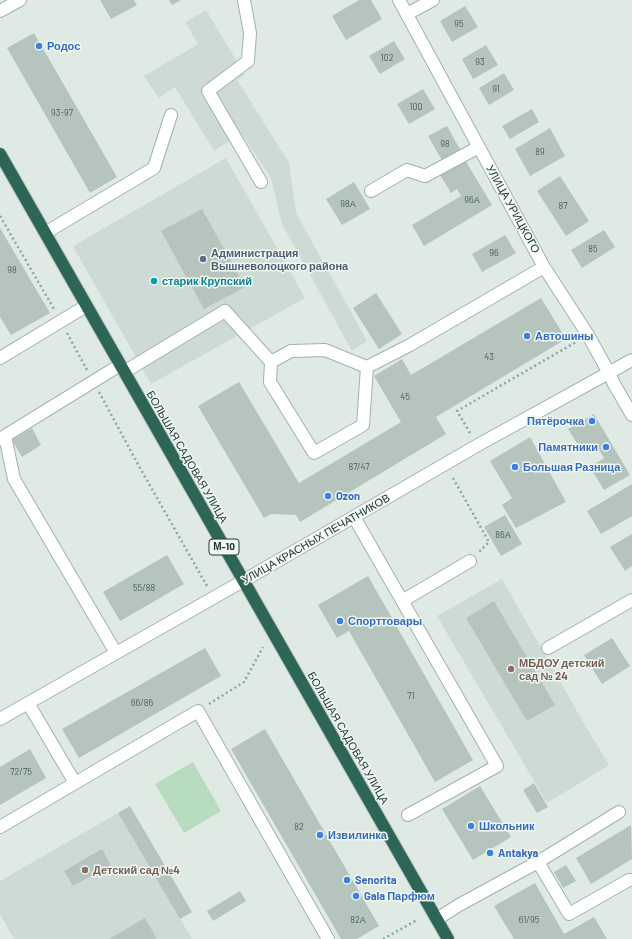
<!DOCTYPE html>
<html>
<head>
<meta charset="utf-8">
<style>
  body { margin:0 }
  canvas { display:block; background:#dfeae5 }
</style>
</head>
<body>
<canvas width="632" height="939"></canvas>
<script>
const c = document.querySelector('canvas').getContext('2d');
c.lineJoin = 'round';
function fill(path, color) { c.fillStyle = color; c.fill(path, 'evenodd'); }
function trace(path, color, width, dash) { c.strokeStyle = color; c.lineWidth = width; c.lineCap = dash ? 'butt' : 'round'; c.setLineDash(dash || []); c.stroke(path); }
function drawText(font, color, halo, rows, align = 'center') {
  c.font = font + ' Barlow,sans-serif'; c.lineWidth = 3; c.setLineDash([]); c.textBaseline = 'middle'; c.strokeStyle = halo; c.fillStyle = color; for (const [text, x, y, turn = 0] of rows) {
    c.save(); c.translate(x, y); c.rotate((+turn || 0) * Math.PI / 180); c.textAlign = isNaN(turn) ? turn : align; if (halo) c.strokeText(text, 0, 0); c.fillText(text, 0, 0); c.restore();
  }
}
fill(new Path2D(`
  M206,10l39,65 -8,5 52,83 7,50 71,128 -15,10 -70,-127 -11,-46 -30,-45 -27,18 -39,-64 -16,11 -15,-22 54,-32 -13,-22z
  M226,158l79,140 -154,86 -78,-138z
  M502,579l81,143 26,43 -62,38 -110,-187z
  M118,813l74,126h-178l-14,-25v-33z`), '#cedad4');
fill(new Path2D(`
  M193,762l28,49 -37,22 -29,-49z`), '#b8dcc0');
fill(new Path2D(`
  M100,0h34l3,5 -26,14z
  M169,0h12l-9,5z
  M359,0h12l11,19 -36,21 -14,-24z
  M465,6l13,21 -26,15 -12,-21z
  M34,33l83,144 -27,16 -83,-145z
  M394,41l11,18 -25,15 -11,-18z
  M486,45l12,20 -25,14 -11,-20z
  M504,73l10,17 -25,15 -10,-17z
  M423,89l12,20 -26,15 -12,-20z
  M532,109l7,13 -29,17 -8,-13z
  M447,126l14,25 -18,11 -15,-26z
  M550,128l15,28 -35,20 -15,-27z
  M465,160l27,45 -68,41 -12,-21 49,-29 -4,-7 -6,4 -11,-18z
  M560,176l29,45 -23,15 -29,-45z
  M354,182l16,27 -28,16 -16,-26z
  M202,209l43,78 -41,22 -43,-78z
  M0,228l50,85 -39,22 -11,-18z
  M604,230l11,17 -33,21 -11,-18z
  M505,235l11,18 -34,19 -10,-18z
  M376,293l26,41 -23,15 -26,-41z
  M541,298l25,41 -130,78 10,17 -146,88 -4,-7 -25,-1 -7,4 -66,-112 41,-24 60,101 102,-61 -27,-46 28,-17 9,16z
  M594,414l36,61 -26,15 -14,-23 14,-9 -8,-13 -13,8 -15,-24z
  M32,428l9,17 -19,12 -10,-17z
  M530,437l36,65 -50,26 -14,-23 10,-7 -22,-37z
  M632,484v32l-31,18 -14,-23z
  M505,515l17,29 -21,12 -17,-29z
  M632,534v32l-7,5 -15,-24z
  M167,555l17,29 -64,37 -17,-29z
  M368,576l105,184 -38,22 -86,-151 -12,7 -19,-33z
  M494,601l61,104 -28,16 -61,-103z
  M612,638l18,28 -28,18 -18,-29z
  M205,648l16,28 -142,82 -17,-29z
  M265,729l114,197 -22,13h-16l-110,-190z
  M30,749l16,29 -46,27v-38z
  M534,783l14,24 -11,6 -14,-23z
  M480,786l31,51 -38,23 -31,-51z
  M130,806l62,106 -12,7 -62,-106z
  M631,825l1,34 -41,25 -15,-26z
  M102,849l9,16 -38,21 -9,-15z
  M566,865l10,16 -13,7 -9,-16z
  M535,883l29,51 30,-17 13,22h-93l-20,-33z
  M240,891l6,10 -33,20 -6,-10z
  M145,918l12,21h-48z`), '#b5c5be');
const minor = new Path2D(`
  M244,0l6,33 -2,28 -40,30 53,91
  M399,0l145,267 44,68 21,38 5,11 18,31
  M0,11l20,-11
  M407,14l26,-14
  M371,191l36,-21 18,6 54,-29
  M45,233l109,-65 17,-53
  M0,358l86,-52
  M367,367l-4,58 -49,28 -44,-71 1,-20 20,-11 34,-1 42,17 43,-22 134,-78
  M124,372l101,-61 46,51
  M5,436l9,43 102,174
  M0,439l120,-74
  M354,517l143,249 -89,49
  M402,601l68,-40
  M548,648l84,-48
  M28,703l47,80
  M0,719l243,-138 235,-136 154,-85
  M0,827l198,-116 130,228
  M538,862l81,-50
  M437,919l22,-14 79,-43 31,52 60,-34h3`);
const highway = new Path2D(`
  M0,154l448,785`);
trace(minor, '#a2b2ac', 14);
trace(highway, '#bcc4c2', 14);
trace(new Path2D(`
  M0,216l54,93
  M67,333l20,37
  M99,392l41,76 67,118
  M470,433l-13,-22 119,-69
  M453,478l36,64 -10,10
  M209,704l35,-22 19,-35
  M383,939l34,-19`), '#80ae9d', 2.5, [2, 3]);
trace(minor, '#fff', 12);
trace(highway, '#2d6657', 12);
for (const [x, y, r, color] of [
  [39,46,4,"#3f7fe0"],
  [203,259,4,"#5c6f8a"],
  [154,281,4,"#0f9aa8"],
  [527,336,4,"#3f7fe0"],
  [592,421,4,"#3f7fe0"],
  [606,447,4,"#3f7fe0"],
  [515,467,4,"#3f7fe0"],
  [328,496,4,"#3f7fe0"],
  [340,621,4,"#3f7fe0"],
  [511,669,4,"#8d6e63"],
  [471,826,4,"#3f7fe0"],
  [320,835,4,"#3f7fe0"],
  [490,853,4,"#3f7fe0"],
  [85,870,4,"#8d6e63"],
  [347,880,4,"#3f7fe0"],
  [356,896,4,"#3f7fe0"]
]) { const dot = new Path2D(); dot.arc(x, y, r, 0, 2 * Math.PI); c.fillStyle = color; c.fill(dot); trace(dot, '#f0f7f3', 1.5); }
drawText('9px', '#465d55', null, [
  ["95",459,24],
  ["102",387,58],
  ["93",480,62],
  ["91",496,89],
  ["100",416,107],
  ["93-97",62,113],
  ["98",445,144],
  ["89",540,152],
  ["96А",472,200],
  ["98А",348,204],
  ["87",563,206],
  ["85",593,249],
  ["96",494,253],
  ["98",12,270],
  ["43",489,357],
  ["45",405,397],
  ["87/47",359,467],
  ["86А",503,535],
  ["55/88",144,588],
  ["71",411,696],
  ["66/86",142,703],
  ["72/75",21,772],
  ["82",299,827],
  ["82А",358,920],
  ["61/95",529,920]
]);
for (const [x, y, w] of [
  [224,547,30]
]) { const box = new Path2D(); box.roundRect(x - w / 2, y - 8, w, 16, 3); c.fillStyle = '#f0f7f3'; c.fill(box); trace(box, '#213a32', 1); }
drawText('bold 10px', '#213a32', null, [
  ["М-10",224,547]
]);
drawText('bold 11px', '#366cbe', '#f0f7f3', [
  ["Родос",47,46],
  ["Автошины",535,336],
  ["Пятёрочка",584,421,"right"],
  ["Памятники",598,447,"right"],
  ["Большая Разница",523,467],
  ["Ozon",336,496],
  ["Спорттовары",348,621],
  ["Школьник",479,826],
  ["Извилинка",328,835],
  ["Antakya",498,853],
  ["Senorita",355,880],
  ["Gala Парфюм",364,896]
], 'left');
drawText('11px', '#213a32', '#f0f7f3', [
  ["УЛИЦА УРИЦКОГО",513,209,61],
  ["БОЛЬШАЯ САДОВАЯ УЛИЦА",187,457,60],
  ["УЛИЦА КРАСНЫХ ПЕЧАТНИКОВ",316,539,-30],
  ["БОЛЬШАЯ САДОВАЯ УЛИЦА",348,738,60]
]);
drawText('bold 11px', '#4e5e75', '#f0f7f3', [
  ["Администрация",211,253],
  ["Вышневолоцкого района",211,266]
], 'left');
drawText('bold 11px', '#0d838f', '#f0f7f3', [
  ["старик Крупский",162,281]
], 'left');
drawText('bold 11px', '#785e54', '#f0f7f3', [
  ["МБДОУ детский",519,663],
  ["сад № 24",519,676],
  ["Детский сад №4",93,870]
], 'left');
</script>
</body>
</html>
